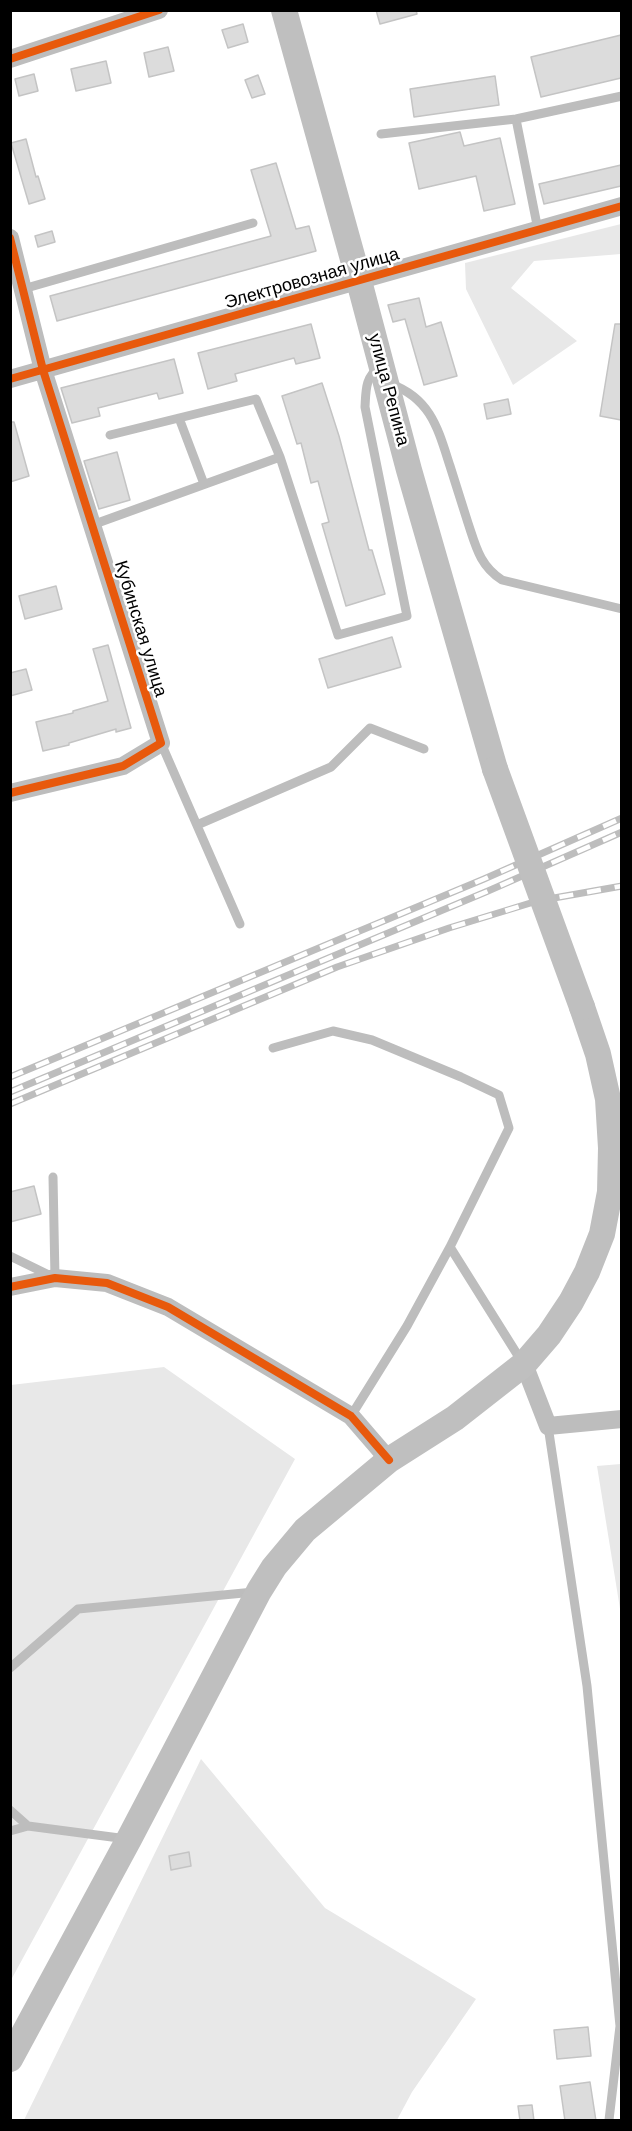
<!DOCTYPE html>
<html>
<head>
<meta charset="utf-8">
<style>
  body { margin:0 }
  #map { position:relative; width:632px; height:2131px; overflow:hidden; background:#fff; font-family:"DM Sans",sans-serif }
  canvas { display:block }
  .frame { position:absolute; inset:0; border:12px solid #000; pointer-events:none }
</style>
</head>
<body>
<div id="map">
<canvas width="632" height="2131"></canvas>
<div class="frame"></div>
</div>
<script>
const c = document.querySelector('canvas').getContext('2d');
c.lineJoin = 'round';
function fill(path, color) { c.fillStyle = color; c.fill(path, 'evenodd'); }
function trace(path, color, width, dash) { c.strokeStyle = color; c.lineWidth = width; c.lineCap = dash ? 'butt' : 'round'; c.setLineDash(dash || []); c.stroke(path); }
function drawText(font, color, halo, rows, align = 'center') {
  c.font = font + ' "DM Sans",sans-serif'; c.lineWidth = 5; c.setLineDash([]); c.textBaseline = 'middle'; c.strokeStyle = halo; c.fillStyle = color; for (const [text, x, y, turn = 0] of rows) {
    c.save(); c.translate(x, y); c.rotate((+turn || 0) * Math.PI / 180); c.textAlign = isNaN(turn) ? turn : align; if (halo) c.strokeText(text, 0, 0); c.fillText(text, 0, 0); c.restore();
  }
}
fill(new Path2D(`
  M621,224v30l-87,7 -23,27 66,53 -64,44 -47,-96 -1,-26z
  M164,1367l131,92 -284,521v-595z
  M621,1464h1l-1,151 -24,-149z
  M201,1759l124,149 151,91 -64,93 -15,28h-373z`), '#e8e8e8');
const building = new Path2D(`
  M376,10h40l1,4 -37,10z
  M243,24l5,18 -20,6 -6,-18z
  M621,35v43l-80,19 -10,-40z
  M168,47l6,24 -25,6 -5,-24z
  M106,61l5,22 -35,8 -5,-22z
  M34,74l4,17 -19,5 -4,-17z
  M258,75l7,19 -13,4 -7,-18z
  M495,76l4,29 -85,12 -4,-28z
  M460,132l4,14 36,-8 15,66 -31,7 -8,-35 -57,13 -10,-46z
  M26,139l10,38 2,-1 7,23 -16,5 -18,-61z
  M276,163l20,66 13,-3 7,25 -259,70 -7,-25 221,-60 -20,-66z
  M621,165v21l-77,18 -5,-20z
  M52,231l3,11 -17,5 -3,-11z
  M419,298l7,29 15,-5 16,54 -33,9 -19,-66 -12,3 -5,-17z
  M311,324l9,34 -24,6 -2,-6 -59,16 2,7 -29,8 -10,-36z
  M615,324h6v96l-21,-4z
  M174,359l9,34 -24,6 -2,-6 -59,15 2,8 -28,7 -11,-35z
  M322,383l17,53 30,114h3l13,44 -39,12 -24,-82 7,-2 -11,-41 -7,2 -10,-40 -4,1 -15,-48z
  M508,399l3,15 -24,5 -3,-15z
  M10,422h4l15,54 -19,6z
  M117,452l13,48 -31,9 -15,-48z
  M56,586l6,23 -37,10 -6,-23z
  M392,637l9,30 -73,21 -9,-29z
  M108,645l23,83 -15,4v-3l-47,14v2l-26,6 -7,-29 37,-9v-2l35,-10 -15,-52z
  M26,669l6,21 -22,6v-23z
  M34,1186l7,28 -31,8v-30z
  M189,1852l2,14 -20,4 -2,-14z
  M588,2027l3,29 -34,3 -3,-29z
  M590,2082l6,39h-31l-5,-35z
  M532,2105l2,16h-14l-2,-15z`);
fill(building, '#dcdcdc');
trace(building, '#c4c4c4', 1.5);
trace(new Path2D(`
  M516,119l22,111
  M381,134l135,-15 106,-23
  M23,289l230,-66
  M391,384c40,15 47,45 59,82 6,19 12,38 18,57 8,24 12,43 34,57l120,29
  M179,418l25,66
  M110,435l146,-36 24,58
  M92,525l188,-68 58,178 69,-19 -42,-209c1,-17 0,-30 15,-40
  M161,743l79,181
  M197,825l134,-58 39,-39 54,21
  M273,1048l60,-17 39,9 89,37 38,18 10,33 -59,119 72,115
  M10,1256l45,22 -2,-101
  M351,1416l56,-90 43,-79
  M548,1426l39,260 33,340 -11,94
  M10,1668l68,-59 176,-17
  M10,1810l18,16 99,13
  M10,1831l18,-5`), '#bdbdbd', 9);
trace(new Path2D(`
  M10,59l149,-49
  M10,238l33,132 118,373 -38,23 -113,27
  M10,379l612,-173
  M10,1287l45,-9 52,5 61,24 183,109 38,44
  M524,1364l24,62 74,-7`), '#bdbdbd', 18);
trace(new Path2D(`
  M284,10l75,271 50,189 86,299
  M10,2059l119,-220 130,-248 15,-24 31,-37 84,-70 66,-42 69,-54 25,-29 22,-33 16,-30 15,-38 8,-42 1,-44 -3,-49 -10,-45 -16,-47`), '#bfbfbf', 26);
const rail = new Path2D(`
  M10,1077l474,-198 138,-61
  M10,1092l478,-201 134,-59
  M10,1104l327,-137 112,-39 88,-27 85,-15`);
trace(rail, '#bdbdbd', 7);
trace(rail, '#fff', 4.5, [14]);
trace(new Path2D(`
  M495,769l87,238`), '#bfbfbf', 26);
trace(new Path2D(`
  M10,59l149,-49
  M10,238l33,132 118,373 -38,23 -113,27
  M10,379l612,-173
  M10,1287l45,-9 52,5 61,24 183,109 38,44`), '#e8590c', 8);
drawText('18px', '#000', '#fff', [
  ["Электровозная улица",312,279,-16],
  ["улица Репина",388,390,75],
  ["Кубинская улица",140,629,73]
]);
</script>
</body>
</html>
